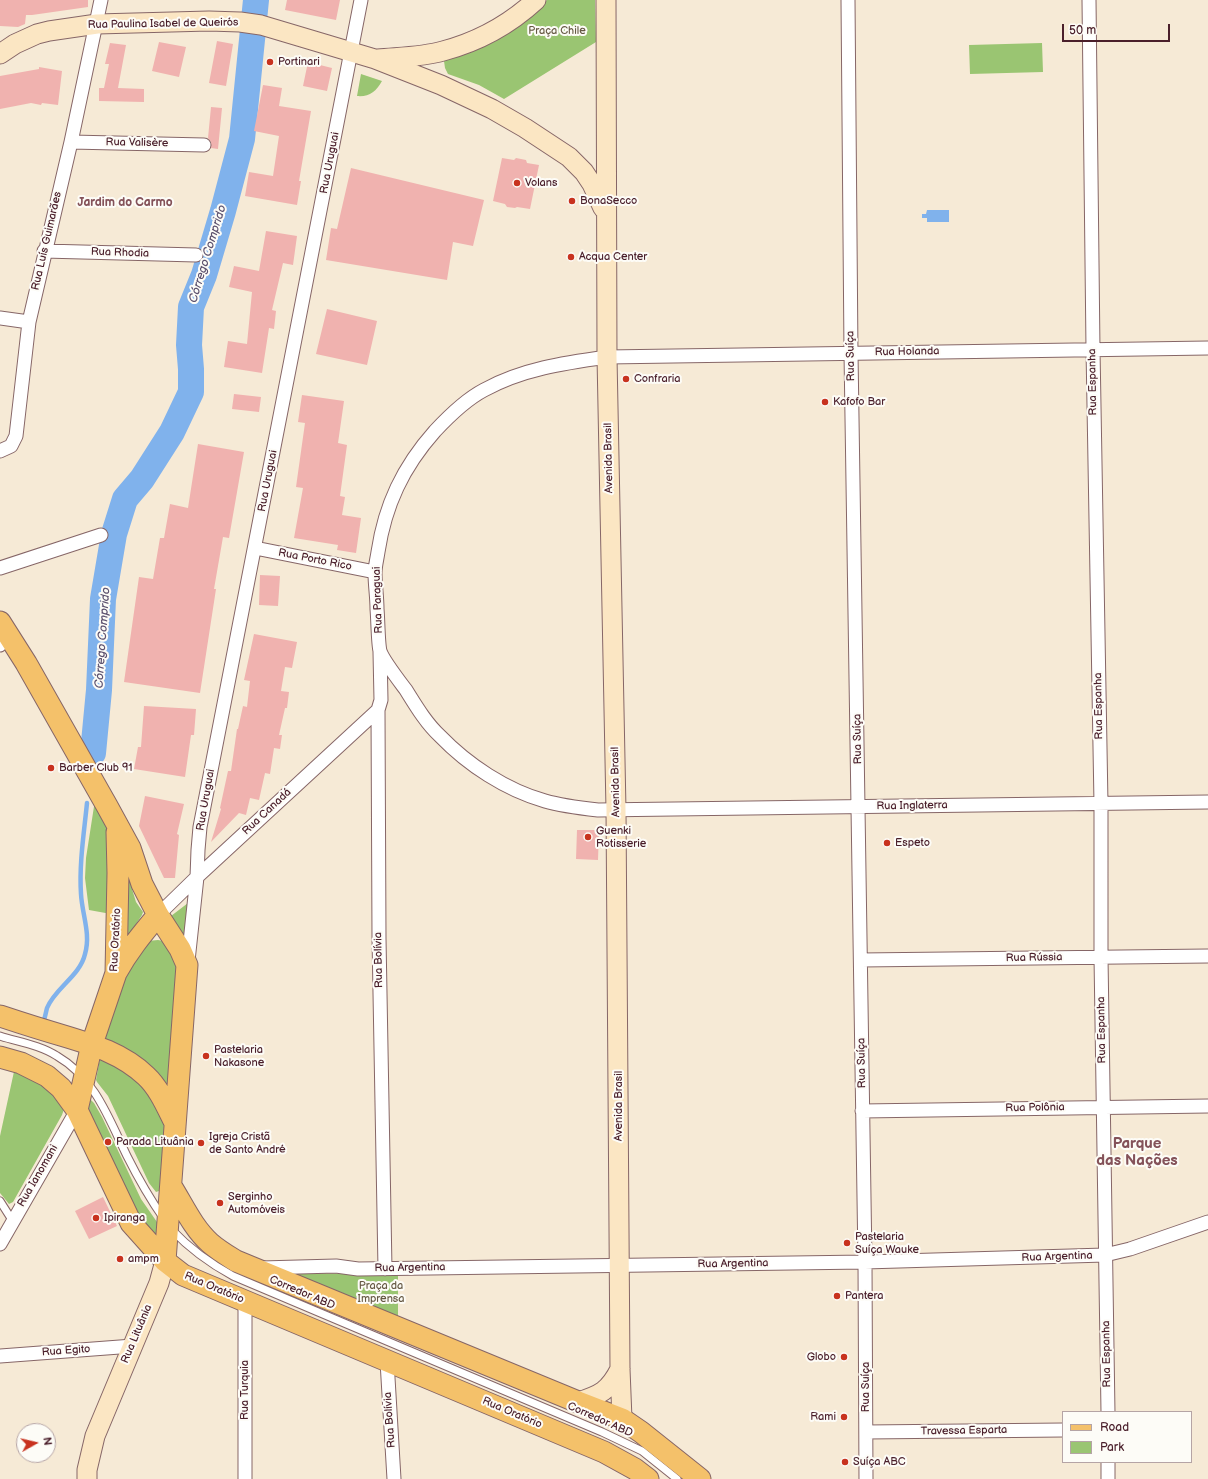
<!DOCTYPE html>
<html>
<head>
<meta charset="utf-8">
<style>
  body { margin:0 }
  #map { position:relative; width:1208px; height:1479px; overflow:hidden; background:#f6ead6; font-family:"Balsamiq Sans",sans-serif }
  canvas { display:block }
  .legend { position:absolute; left:1062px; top:1411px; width:130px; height:52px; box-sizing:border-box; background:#fdfcf7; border:1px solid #b5a4a5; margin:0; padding:5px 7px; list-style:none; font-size:12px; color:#4a1f2b }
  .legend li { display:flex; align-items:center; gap:8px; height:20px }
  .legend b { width:20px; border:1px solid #b5a4a5 }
  .north { position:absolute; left:16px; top:1423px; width:40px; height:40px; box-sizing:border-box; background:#fdfcf7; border:1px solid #b5a4a5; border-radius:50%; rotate:82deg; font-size:11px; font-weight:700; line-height:16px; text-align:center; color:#4a1f2b }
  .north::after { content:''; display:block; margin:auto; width:14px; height:18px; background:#c8321e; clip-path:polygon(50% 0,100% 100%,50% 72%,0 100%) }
  .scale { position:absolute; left:1062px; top:24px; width:108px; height:18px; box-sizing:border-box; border:2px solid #4a1f2b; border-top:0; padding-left:5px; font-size:12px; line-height:14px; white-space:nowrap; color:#4a1f2b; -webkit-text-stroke:3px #fdfcf7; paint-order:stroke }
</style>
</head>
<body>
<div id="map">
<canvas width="1208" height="1479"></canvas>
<ul class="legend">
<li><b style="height:5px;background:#f4c16a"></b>Road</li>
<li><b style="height:11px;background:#9ac572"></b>Park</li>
</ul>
<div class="north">N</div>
<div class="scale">50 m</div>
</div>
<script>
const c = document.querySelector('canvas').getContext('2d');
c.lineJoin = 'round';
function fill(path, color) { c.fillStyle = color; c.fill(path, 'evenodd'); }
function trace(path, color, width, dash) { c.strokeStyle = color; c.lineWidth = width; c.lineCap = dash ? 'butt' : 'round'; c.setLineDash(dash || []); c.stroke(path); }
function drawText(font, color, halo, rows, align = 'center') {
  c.font = font + ' "Balsamiq Sans",sans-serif'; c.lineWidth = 4; c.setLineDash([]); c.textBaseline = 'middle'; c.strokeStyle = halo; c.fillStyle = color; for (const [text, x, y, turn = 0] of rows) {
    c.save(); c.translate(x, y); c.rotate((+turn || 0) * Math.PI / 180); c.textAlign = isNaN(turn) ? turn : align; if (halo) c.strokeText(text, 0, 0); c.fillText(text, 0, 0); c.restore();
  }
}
fill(new Path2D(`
  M547,0h48l1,42 -92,57 -25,-14 -31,-11 -3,-6 -1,-7 4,-5 92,-49z
  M1042,43l1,29 -73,2 -1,-29z
  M361,74l21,7c-6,11 -13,16 -25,15z
  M95,800l11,23 2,8 3,83 -22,-4 -4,-32 1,-20z
  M129,876l3,13 4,13 7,10 -1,3 -17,26v-64z
  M188,903l-3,36 -14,-23z
  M158,940l5,1 4,5 9,19 1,18 -7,95 -4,6 -64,-44 18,-62 28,-37z
  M100,1058l35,15 25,39 5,16v20l-6,43 -3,1 -7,-9 -41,-87 -11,-14 -1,-2z
  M15,1067l28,14 21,28 -2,6 -49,87 -4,2 -9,-11v-57z
  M89,1098l5,5 8,14 39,82 16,23v15l-12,-5 -58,-119z
  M288,1273l110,1v44z`), '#9ac572');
fill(new Path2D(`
  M927,210h22v12h-22v-4h-5v-4h4z`), '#80b2ec');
trace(new Path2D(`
  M44,1020c1,-3 2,-8 3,-12 8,-20 33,-32 38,-54 6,-20 -3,-40 -4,-60 -2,-30 3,-61 6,-91`), '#80b2ec', 4.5);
trace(new Path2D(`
  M93,753l6,-63 4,-91 11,-65 11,-35 17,-20 30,-47 19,-40v-23l-2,-24 2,-38 13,-32 19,-64 19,-72 14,-139`), '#80b2ec', 26);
fill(new Path2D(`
  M0,0h88v7l-56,8h-6l-1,9 -7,3 -18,-1z
  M287,0h53l-4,20 -51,-10z
  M217,41l16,3 -7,42 -17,-3z
  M159,42l27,5 -7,30 -27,-6z
  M110,43l16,2 -8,43 26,1v13l-45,-1v-13h5l5,-24h-4z
  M308,62l24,6 -5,23 -24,-5z
  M39,67l23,4 -4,34 -16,-2 -1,2 -10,-2 -31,6v-33l39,-7z
  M263,85l19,3 -3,18 32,5 -12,70h2l-4,24 -52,-9 4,-24 24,4 6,-40 -25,-5z
  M211,107l11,1 -4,41 -7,-1v-6l-3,-4z
  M502,158l12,2 2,-2 10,2 1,3 12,2 -9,44 -13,-2 -2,1 -8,-1 -2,-3 -12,-3z
  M351,168l133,32 -11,46 -20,-4 -6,38 -121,-20 5,-32 6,1z
  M266,231l31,5 -4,29 -10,-2 -11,47 4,1 -2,18 -5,-1 -7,45 -38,-6 4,-26 19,3 5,-52 -23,-5 5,-21 25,5z
  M327,309l50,12 -10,44 -51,-11z
  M234,394l27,3 -2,15 -27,-3z
  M302,395l42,6 -6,42 9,2 -7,51 5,1 -3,18 19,3 -5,35 -19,-3 1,-5 -44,-7 9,-50 -7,-1 9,-64 -7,-1z
  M198,444l46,8 -15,86 -6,-1 -9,52h2l-16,104 -76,-11 15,-105 14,2 7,-41h4l6,-34 18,4z
  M260,575l20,1 -2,30 -19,-1z
  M254,634l43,8 -5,26 -7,-1 -4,24 8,1 -2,16h-2l-6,27h3l-2,14 -6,-1 -4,26 -5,-1 -6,27 -9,-2 -4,17 -7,-2 -28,29 10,-33 -1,-1 8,-37h3l6,-42h1l5,-23 4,1 3,-26 -6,-1z
  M144,706l52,3 -2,26h-3l-6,42 -51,-8 4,-22h3z
  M145,796l39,8 -7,30 2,1 -4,43h-11l-25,-52z
  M577,830h22l-1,30 -22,-1z
  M103,1197l14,29 -28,13 -14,-28z`), '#f0b2af');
const lane = new Path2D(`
  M0,1036c19,6 40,9 57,20 38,22 52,63 70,100 11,22 23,43 37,63
  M0,1201l12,19
  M171,1229c19,20 38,34 62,47l369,156 40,19 35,28`);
const street = new Path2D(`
  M848,0l3,353 14,909 1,217
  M1089,0l4,349 8,455v153l7,455
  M71,142l133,3
  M44,251l152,4
  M0,318l29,4
  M1208,348l-601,9c-43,6 -85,12 -123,33 -19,10 -35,26 -49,41 -32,36 -50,74 -57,121 -1,7 -3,14 -3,21 0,12 2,24 2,36 1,10 1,34 3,42 3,9 20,31 26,39 10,16 20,33 34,46 28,29 66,54 105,65 17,5 35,7 53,9l610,-8
  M0,451l11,-5 5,-10 13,-114 42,-180 30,-142
  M255,548l120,24
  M0,568l101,-33
  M0,645l5,-16
  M380,652l1,48 -3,10 1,228 6,331
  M158,915l39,-38 181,-167
  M861,960l347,-4
  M188,961l9,-84 1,-27 2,-23 161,-827
  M862,1111l346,-5
  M0,1244l77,-134
  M261,1268l75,-2 22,3 507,-7 240,-7 25,-6 78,-27
  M0,1356l133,-10
  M387,1361l7,118
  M866,1432l197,-2
  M1108,1462v17
  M245,1479v-178`);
const secondary = new Path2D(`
  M606,0l1,357 9,453 4,559 2,50
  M0,54l15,-10 22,-10 12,-3 48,-7 112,-3 31,1 21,3 114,34 66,26 51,24 33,19 44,29 15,15 8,12 11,24
  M378,59c21,-2 44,-2 65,-8 34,-9 67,-27 93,-51
  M578,1402c22,-7 31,-11 42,-33
  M87,1479v-9l8,-34 64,-153 6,-22`);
const primary = new Path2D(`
  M0,622l26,41 81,143 23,42 12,36 16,31 22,34 7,16 -22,296
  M116,973c12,-22 26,-39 42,-58
  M0,1016c21,7 43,14 64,20 30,9 59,18 82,40 13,12 21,31 29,47
  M0,1057l21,6 26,13 14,12 16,22 54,113 34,38 18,14 421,177 31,17 13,10
  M77,1110l15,-66 24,-71 2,-100 -1,-41
  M171,1186c12,19 22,42 39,57 8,7 18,13 26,18l342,141 44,17 19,13 59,47`);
trace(lane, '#866667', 9);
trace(street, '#866667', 15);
trace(secondary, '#866667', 21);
trace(primary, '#866667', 23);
trace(lane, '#fff', 7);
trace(street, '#fff', 13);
trace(secondary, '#fbe6c3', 19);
trace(primary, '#f4c16a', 21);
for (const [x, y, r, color] of [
  [270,62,4,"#c8321e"],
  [517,183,4,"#c8321e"],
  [572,201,4,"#c8321e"],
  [571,257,4,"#c8321e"],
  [626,379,4,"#c8321e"],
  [825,402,4,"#c8321e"],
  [51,768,4,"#c8321e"],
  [588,837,4,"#c8321e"],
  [887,843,4,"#c8321e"],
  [206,1056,4,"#c8321e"],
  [108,1142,4,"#c8321e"],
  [201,1143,4,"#c8321e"],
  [220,1203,4,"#c8321e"],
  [96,1218,4,"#c8321e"],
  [847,1243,4,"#c8321e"],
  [120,1259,4,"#c8321e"],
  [837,1296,4,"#c8321e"],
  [844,1357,4,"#c8321e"],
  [844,1417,4,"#c8321e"],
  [845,1462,4,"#c8321e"]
]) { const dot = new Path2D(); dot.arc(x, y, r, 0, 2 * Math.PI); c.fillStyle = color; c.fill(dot); trace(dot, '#fdfcf7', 1.5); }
drawText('11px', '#4a1f2b', '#fdfcf7', [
  ["Rua Paulina Isabel de Queirós",163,24,-1],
  ["Rua Valisère",137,143,1],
  ["Rua Uruguai",330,163,-79],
  ["Rua Luís Guimarães",47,241,-77],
  ["Rua Rhodia",120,253,2],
  ["Rua Holanda",907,352,-1],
  ["Rua Suíça",851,356,-91],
  ["Rua Espanha",1093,382,-91],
  ["Avenida Brasil",609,458,-91],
  ["Rua Uruguai",268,481,-79],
  ["Rua Porto Rico",315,560,11],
  ["Rua Paraguai",378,600,-92],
  ["Rua Espanha",1099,706,-91],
  ["Rua Suíça",858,739,-91],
  ["Avenida Brasil",616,782,-91],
  ["Rua Uruguai",206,800,-80],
  ["Rua Inglaterra",912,806,-1],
  ["Rua Canadá",267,812,-43],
  ["Rua Oratório",116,940,-87],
  ["Rua Rússia",1034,958,-1],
  ["Rua Bolívia",379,960,-91],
  ["Rua Espanha",1102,1030,-91],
  ["Rua Suíça",862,1063,-91],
  ["Avenida Brasil",619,1106,-90],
  ["Rua Polônia",1035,1108,-1],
  ["Rua Ianomani",38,1176,-60],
  ["Rua Argentina",1057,1257,-2],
  ["Rua Argentina",733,1264,-1],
  ["Rua Argentina",410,1268,-1],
  ["Rua Oratório",214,1288,23],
  ["Corredor ABD",302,1293,23],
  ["Rua Lituânia",137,1334,-67],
  ["Rua Egito",66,1351,-4],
  ["Rua Espanha",1107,1354,-91],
  ["Rua Suíça",866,1387,-90],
  ["Rua Turquia",245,1390,-90],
  ["Rua Oratório",512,1413,23],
  ["Rua Bolívia",390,1420,-94],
  ["Corredor ABD",600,1420,24],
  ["Travessa Esparta",964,1431,-1]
]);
drawText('11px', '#665944', '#fdfcf7', [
  ["Praça Chile",557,31],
  ["Praça da",381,1286],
  ["Imprensa",381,1299]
]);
drawText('11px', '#4a1f2b', '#fdfcf7', [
  ["Portinari",278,62],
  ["Volans",525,183],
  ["BonaSecco",580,201],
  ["Acqua Center",579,257],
  ["Confraria",634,379],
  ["Kafofo Bar",833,402],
  ["Barber Club 91",59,768],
  ["Guenki",596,831],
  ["Rotisserie",596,844],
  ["Espeto",895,843],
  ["Pastelaria",214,1050],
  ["Nakasone",214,1063],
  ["Igreja Cristã",209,1137],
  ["de Santo André",209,1150],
  ["Parada Lituânia",116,1142],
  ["Serginho",228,1197],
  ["Automóveis",228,1210],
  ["Ipiranga",104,1218],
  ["Pastelaria",855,1237],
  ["Suíça Wauke",855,1250],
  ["ampm",128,1259],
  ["Pantera",845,1296],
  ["Globo",836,1357,"right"],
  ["Rami",836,1417,"right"],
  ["Suíça ABC",853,1462]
], 'left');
drawText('bold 12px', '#845259', '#fdfcf7', [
  ["Jardim do Carmo",125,203]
]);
drawText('italic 12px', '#5d526f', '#fdfcf7', [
  ["Córrego Comprido",208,254,-73],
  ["Córrego Comprido",103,638,-86]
]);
drawText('bold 15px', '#845259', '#fdfcf7', [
  ["Parque",1137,1144],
  ["das Nações",1137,1161]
]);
</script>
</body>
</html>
